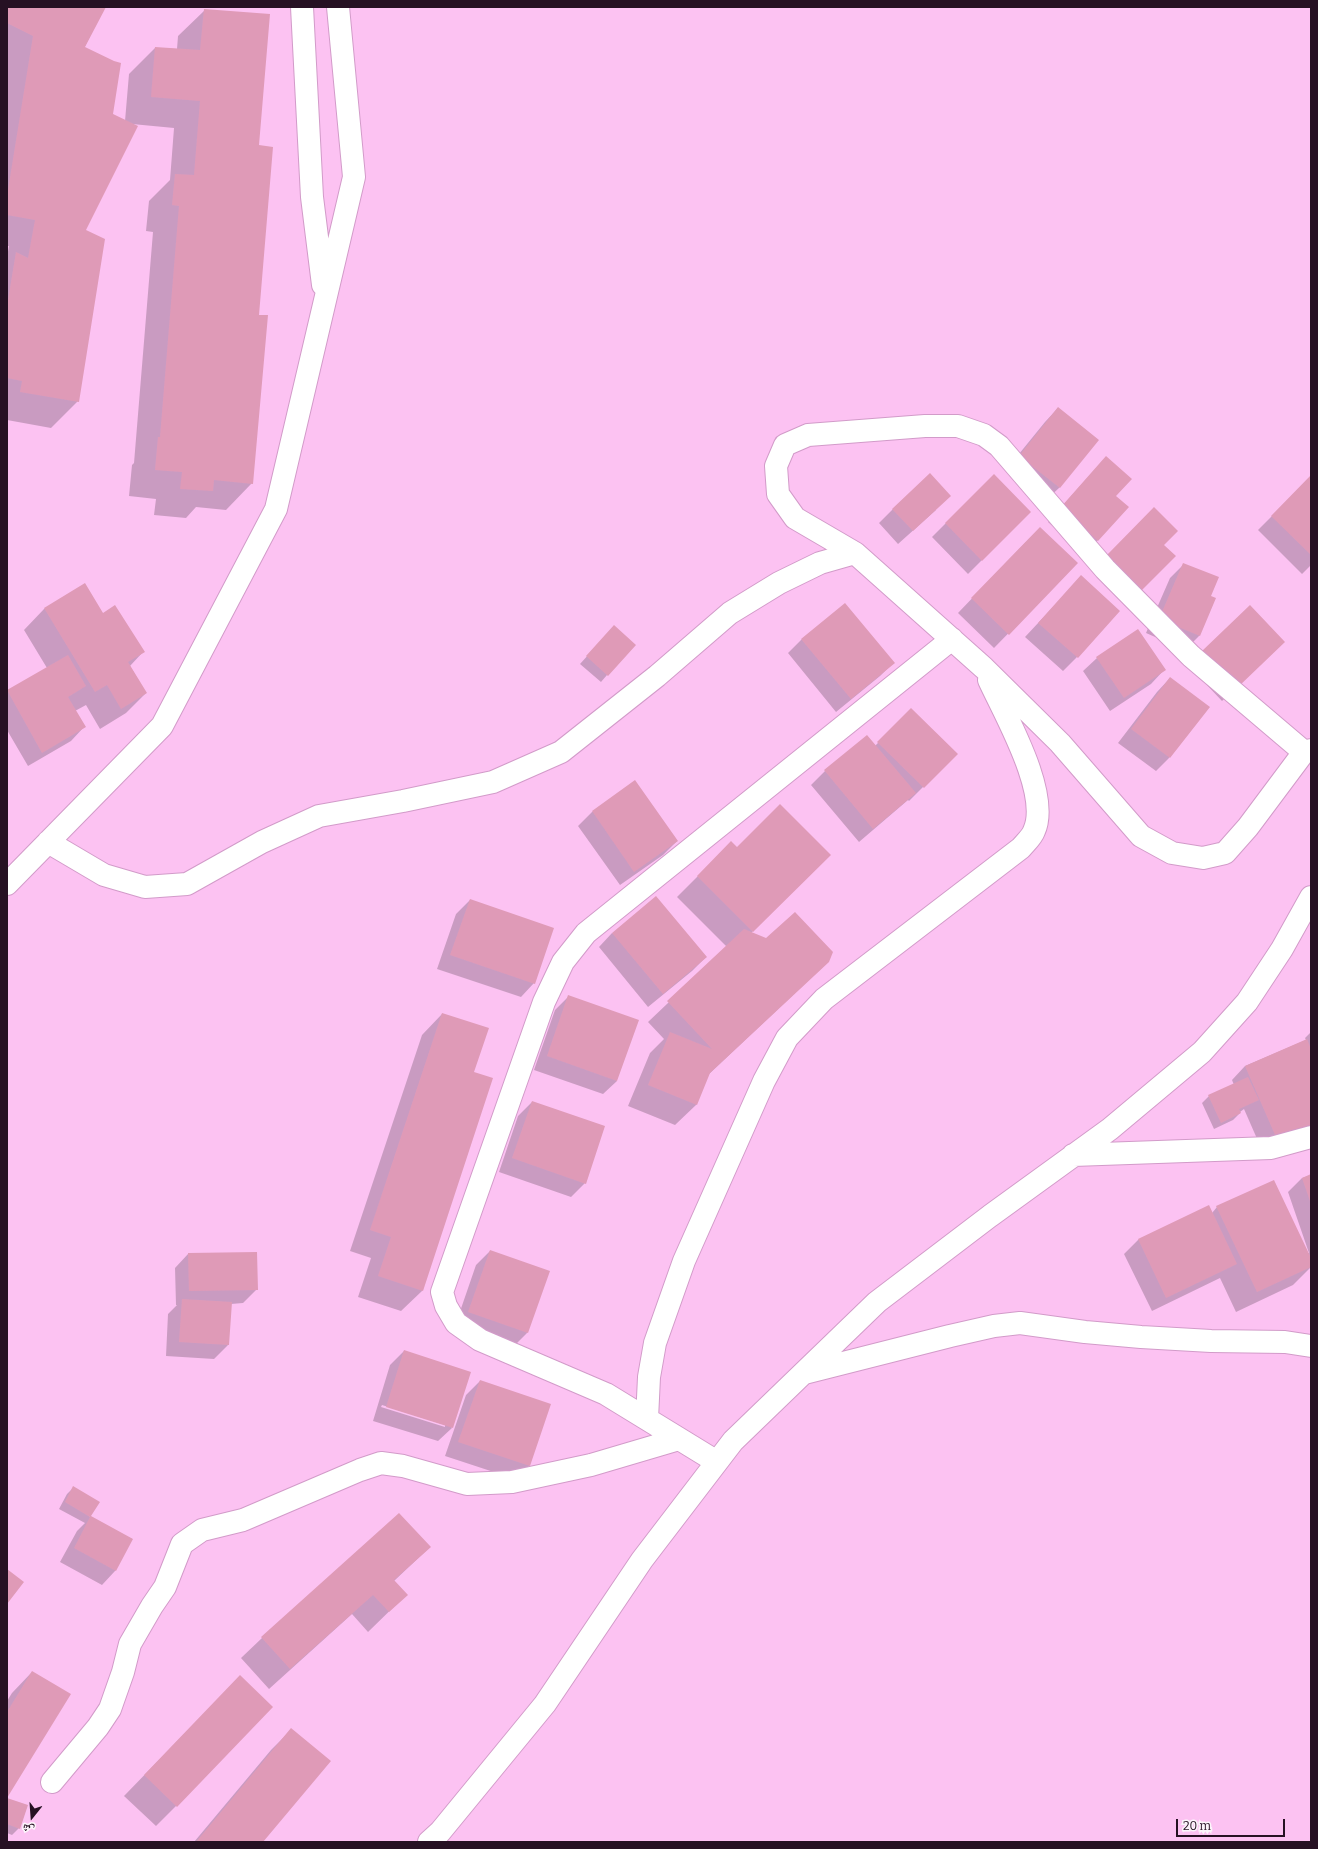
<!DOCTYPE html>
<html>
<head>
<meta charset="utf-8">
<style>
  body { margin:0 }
  #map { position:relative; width:1318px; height:1849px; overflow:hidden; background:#fcc2f2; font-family:Bitter,"Noto Naskh Arabic",serif }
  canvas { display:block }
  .frame { position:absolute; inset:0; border:8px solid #261123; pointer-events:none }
  .north { position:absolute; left:12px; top:1797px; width:40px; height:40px; -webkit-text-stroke:3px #fcf6fb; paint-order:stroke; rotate:197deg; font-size:11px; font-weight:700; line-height:16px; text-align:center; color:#261123 }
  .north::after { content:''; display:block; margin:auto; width:14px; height:18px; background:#261123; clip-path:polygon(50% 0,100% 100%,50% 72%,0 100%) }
  .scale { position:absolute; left:1176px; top:1819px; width:109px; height:18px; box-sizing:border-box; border:2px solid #261123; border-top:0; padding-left:5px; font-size:12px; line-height:14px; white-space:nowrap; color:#261123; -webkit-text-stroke:3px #fcf6fb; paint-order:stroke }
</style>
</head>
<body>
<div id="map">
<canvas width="1318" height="1849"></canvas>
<div class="frame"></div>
<div class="north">ش</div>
<div class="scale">20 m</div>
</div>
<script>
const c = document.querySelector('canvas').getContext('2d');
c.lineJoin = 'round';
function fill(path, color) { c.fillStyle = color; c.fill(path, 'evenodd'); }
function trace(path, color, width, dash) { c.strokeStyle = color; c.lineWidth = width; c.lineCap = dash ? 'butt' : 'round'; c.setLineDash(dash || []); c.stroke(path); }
fill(new Path2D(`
  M7,7h98l-21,41 28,66 13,7 4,-47 26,-26 22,1 1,-13 27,-26 53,136v169l-6,168 -26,27 -30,-3 -10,11 -32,-3 2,-16 -27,-3 3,-31 2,-2 19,-231 -7,-1 3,-30 21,-21 4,-52 -42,-4 -47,106 -7,171 -27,27 -44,-8v-163l2,-11h-2z
  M1058,408l40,32 -39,48 -14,13 -39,-31 39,-48z
  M1106,457l9,39 -17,44 -14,14 -36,-32z
  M994,475l36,37 -62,62 -36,-37z
  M1311,477v88l-9,9 -44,-44z
  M893,509l43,1 -38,34 -19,-21z
  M1154,509l9,36 11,11 -46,47 -34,-33z
  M1026,542l51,21 -83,85 -36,-35z
  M1184,564l26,33 5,2 -16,37 -14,14 -39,-17 24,-55z
  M1081,577l-4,80 -14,14 -38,-34z
  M85,585l18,29 40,38 -13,14 16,27 -20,20 -26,16 -14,-24 -11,6 9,16 -13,14 -43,25 -21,-36v-39l40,-23 -23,-38 20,-21z
  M845,604l48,59 -13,13 -44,36 -48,-59 13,-13z
  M608,633l-1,42 -6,7 -21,-18z
  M1270,655l-48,46 -34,-36z
  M1097,658l67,12 -13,14 -41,27 -27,-40z
  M1170,678l-1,80 -13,13 -38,-28 39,-51z
  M911,709l45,45 -47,47 -1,-1 -49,42 -48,-57 14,-14 50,-25z
  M635,782l42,59 -14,14 -43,30 -42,-59 14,-14z
  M731,843l6,5 93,7 -79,78 77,29 -120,113 -12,30 -21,20 -47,-19 22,-53 14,-14 -16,-17 79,-75 -50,-50z
  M470,900l64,83 -13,14 -84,-28 19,-55z
  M612,933l94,24 -14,14 -44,36 -49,-60z
  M569,996l48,85 -14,13 -69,-24 21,-60z
  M442,1014l31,59 -51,218 -21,20 -43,-14 13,-39 -21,-7 72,-216z
  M1311,1032v105l-46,20 -21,-48 -4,3v1l-7,7 -19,9 -12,-26 7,-7 25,-11 -2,-5 13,-14 61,-26 -1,-2z
  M532,1102l53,81 -14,14 -72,-25 19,-56z
  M1311,1175v92l-18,18 -57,27 -16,-34 -68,33 -28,-57 14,-14 71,-33 3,6 5,-6 91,46h1l-21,-61 14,-14z
  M490,1251l58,21 -21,61 -14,14 -58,-21 21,-61z
  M188,1254l69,35 -14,14 -12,1 -3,41 -14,14 -48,-3 2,-42 9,-9h-1l-1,-37z
  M404,1351l48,77 -14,13 -65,-20 17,-56zM382,1405l63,20v2l-64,-20z
  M480,1381l70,24 -21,61 -14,13 -70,-23 21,-61z
  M74,1487l16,30 42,22 -17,32 -13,14 -42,-23 17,-31 8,-8 -26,-14 8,-15z
  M399,1514l31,33 -36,34 12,14 -38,37 -16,-18 -83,75 -28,-31 21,-20z
  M32,1672l-25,124v-95l5,-8z
  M220,1697l-44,109 -20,20 -32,-30z
  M291,1730l-29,112h-68l77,-92z
  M7,1799l12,29 -7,7 -5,-2z`), '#0003');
fill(new Path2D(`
  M7,7h99l-21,40 29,14 7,2 -8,51 25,12 -52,104 19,9 -26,163 -59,-10 2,-11 -15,-3v-72l9,-54 12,6 7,-38 -28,-5v-19l26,-160 -26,-13z
  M204,9l66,5 -11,131 14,2 -14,168h9l-15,169 -39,-4 -1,11 -33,-2 2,-17 -27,-2 3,-33h2l19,-231 -7,-1 3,-31 19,1 6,-74 -49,-4 4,-50 45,3z
  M1058,407l41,33 -39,48 -41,-32z
  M1106,456l26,23 -16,17 13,11 -31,34 -37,-34z
  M930,473l21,23 -38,35 -21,-22z
  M994,474l37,38 -49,49 -37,-38z
  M1311,475v80l-40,-39z
  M1154,507l24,24 -14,14 12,11 -34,34 -35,-35z
  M1040,527l38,36 -69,72 -38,-37z
  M1183,563l36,14 -8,19 5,2 -16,38 -41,-17z
  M1081,575l39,36 -42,47 -40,-35z
  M85,583l18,30 12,-8 30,47 -17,10 19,31 -26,16 -14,-24 -12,7 -51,-84z
  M845,603l50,60 -44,36 -50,-60z
  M1250,605l35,37 -48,46 -35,-37z
  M614,625l22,20 -28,31 -22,-20z
  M1138,629l28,41 -42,28 -28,-41z
  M68,655l18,31 -18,11 18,30 -44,26 -35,-63z
  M1170,677l40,30 -40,51 -39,-29z
  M911,708l47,46 -34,34 -47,-46z
  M867,735l49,58 -43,36 -49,-59z
  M635,780l43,61 -44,31 -42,-61z
  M780,804l51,51 -78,77 -56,-56 34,-35 6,6z
  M656,896l51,61 -44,37 -51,-61z
  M470,899l84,29 -19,56 -85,-29z
  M795,912l38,40 -4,10 -119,111 -13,32 -49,-20 22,-53 42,17 -45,-48 77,-72 22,9z
  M568,995l71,25 -22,61 -70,-25z
  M442,1013l47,15 -15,44 19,6 -70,213 -45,-15 13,-39 -21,-7z
  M1307,1039l4,10v81l-32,14 -34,-78z
  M1248,1077l11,23 -20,9 2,4 -20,10 -13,-28z
  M532,1101l73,25 -19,58 -74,-26z
  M1311,1174v30l-9,-26z
  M1274,1180l37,78v9l-54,25 -41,-86z
  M1209,1205l28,59 -71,34 -28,-59z
  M490,1250l60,21 -22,62 -60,-21z
  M257,1252l1,38 -69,1 -1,-38z
  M182,1299l50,3 -3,43 -50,-3z
  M404,1350l67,22 -18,56 -67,-21z
  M480,1380l71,24 -21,62 -72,-24z
  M73,1486l27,16 -9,14 42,23 -17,32 -42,-23 16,-31 -25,-15z
  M399,1513l32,34 -37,33 14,15 -19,17 -16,-17 -83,74 -29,-32z
  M7,1569l17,13 -17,22z
  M32,1671l39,23 -64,104 21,7 -8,24 -13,-5v-112z
  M240,1675l33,32 -96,100 -33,-32z
  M291,1728l40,33 -68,81h-67z`), '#df9ab7');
const street = new Path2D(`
  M302,7l10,190 11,88
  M855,553l-60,-35 -17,-24 -2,-28 9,-21 23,-10 117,-9h33l26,9 15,11 106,123 86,87 113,96
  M48,842l56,33 41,12 42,-3 75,-42 57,-26 84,-15 90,-19 68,-30 96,-76 73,-63 49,-30 41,-20 35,-10 129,115 76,75 81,93 31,17 31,5 22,-5 23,-26 56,-75 7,-2
  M7,884l155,-158 114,-217 78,-332 -16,-170
  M1073,1155l198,-7 40,-11
  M804,1373l146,-37 44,-10 26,-3 65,9 56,5 70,4 74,1 26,4
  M647,1419l2,-42 6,-34 29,-82 80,-180 23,-43 37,-39 197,-151c4,-5 11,-11 13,-17 17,-37 -29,-116 -45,-151
  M717,1462l-111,-68 -126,-54 -24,-17 -10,-17 -4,-14 102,-290 19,-40 23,-29 366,-294
  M52,1782l46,-55 12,-18 13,-37 7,-28 22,-38 13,-19 17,-43 20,-14 41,-10 117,-50 21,-7 22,3 64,18 45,-2 79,-17 88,-26
  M429,1842l11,-10 105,-128 97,-144 91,-119 144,-139 113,-86 120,-87 92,-77 45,-50 35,-53 29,-52`);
trace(street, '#d29bc9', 24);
trace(street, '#fff', 22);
</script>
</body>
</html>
